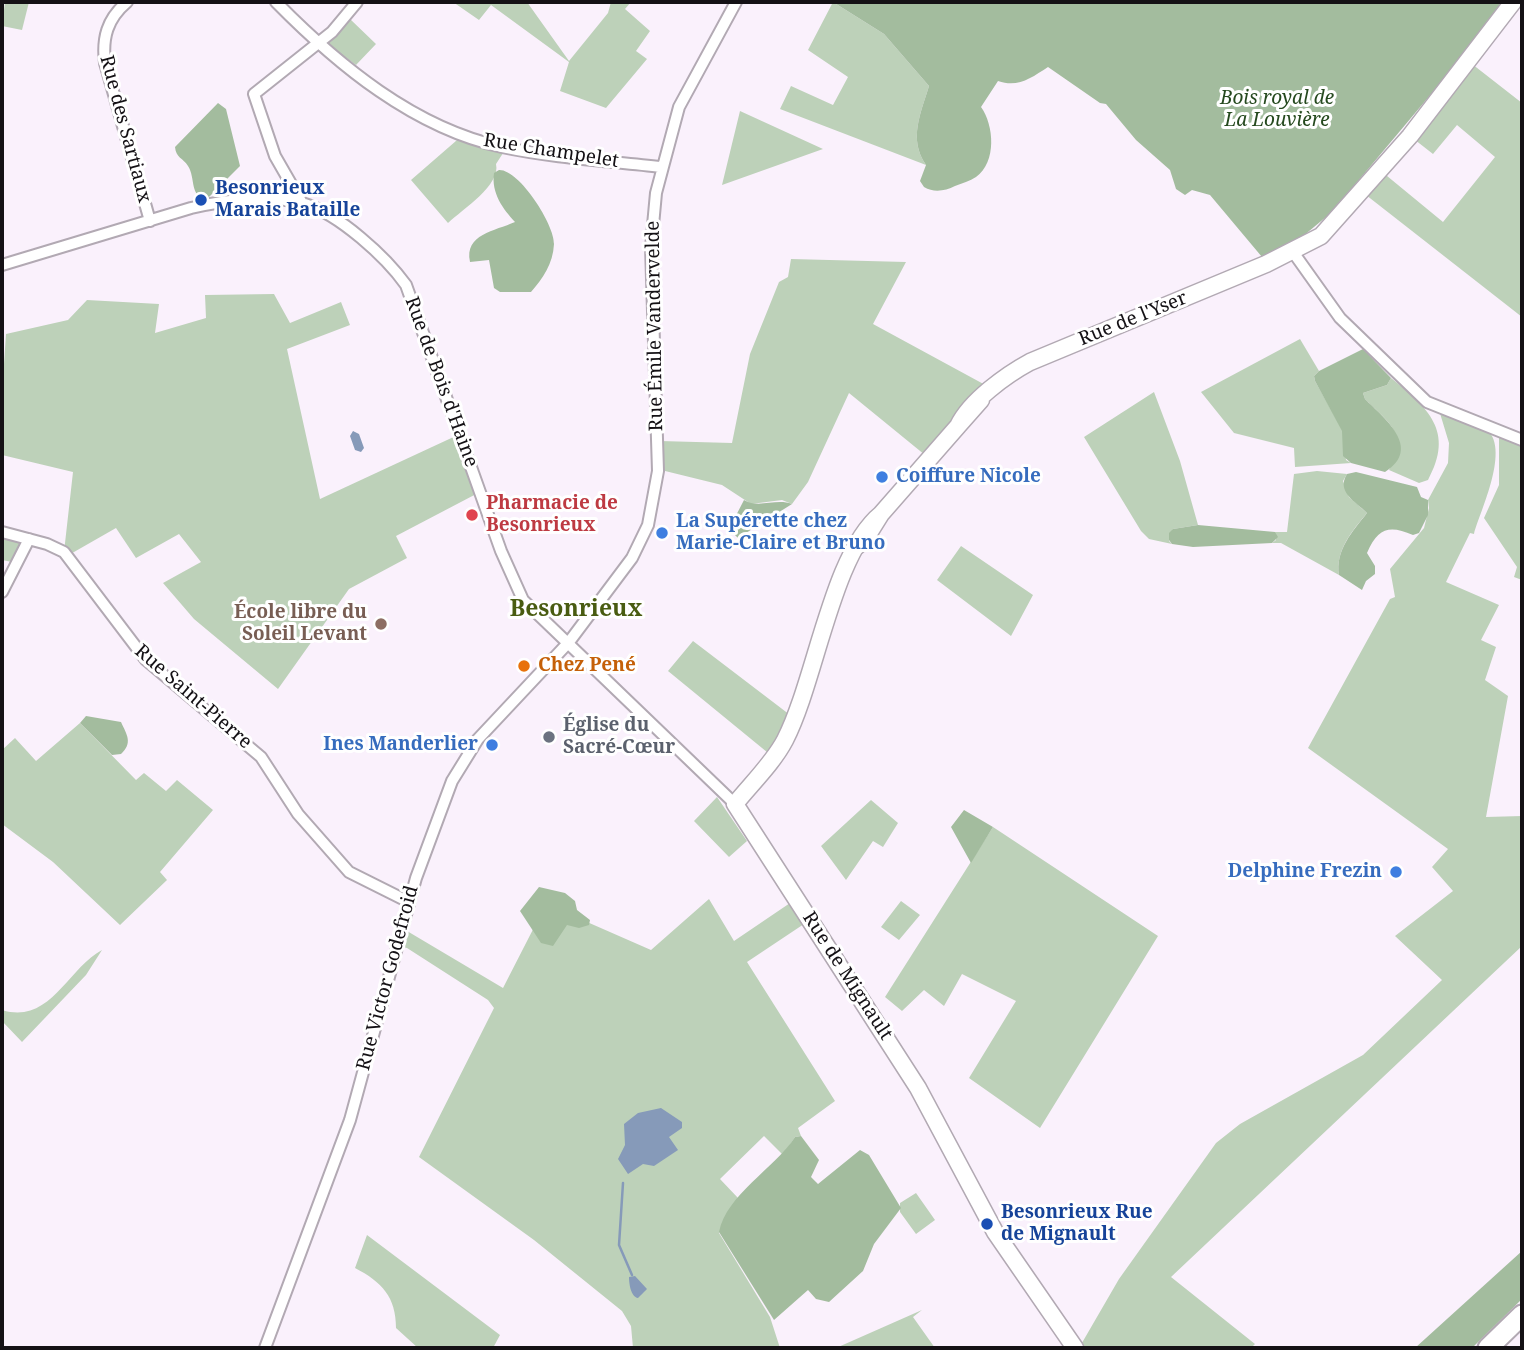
<!DOCTYPE html>
<html>
<head>
<meta charset="utf-8">
<style>
  body { margin:0 }
  #map { position:relative; width:1524px; height:1350px; overflow:hidden; background:#faf1fc; font-family:"Noto Serif",serif }
  canvas { display:block }
  .frame { position:absolute; inset:0; border:4px solid #141115; pointer-events:none }
</style>
</head>
<body>
<div id="map">
<canvas width="1524" height="1350"></canvas>
<div class="frame"></div>
</div>
<script>
const c = document.querySelector('canvas').getContext('2d');
c.lineJoin = 'round';
function fill(path, color) { c.fillStyle = color; c.fill(path, 'evenodd'); }
function trace(path, color, width, dash) { c.strokeStyle = color; c.lineWidth = width; c.lineCap = dash ? 'butt' : 'round'; c.setLineDash(dash || []); c.stroke(path); }
function drawText(font, color, halo, rows, align = 'center') {
  c.font = font + ' "Noto Serif",serif'; c.lineWidth = 6; c.setLineDash([]); c.textBaseline = 'middle'; c.strokeStyle = halo; c.fillStyle = color; for (const [text, x, y, turn = 0] of rows) {
    c.save(); c.translate(x, y); c.rotate((+turn || 0) * Math.PI / 180); c.textAlign = isNaN(turn) ? turn : align; if (halo) c.strokeText(text, 0, 0); c.fillText(text, 0, 0); c.restore();
  }
}
fill(new Path2D(`
  M5,2h24l-7,28 -20,-4z
  M453,2h74l42,59 39,-48 3,-11h20l-6,7 25,22 -14,20 11,8 -41,49 -46,-17 9,-29 -78,-57 -12,15z
  M833,2l51,32 45,52c-8,27 -21,53 -3,79l-146,-56 11,-23 42,19 15,-28 -40,-27z
  M350,19l26,25 -20,21 -29,-21z
  M1472,64l50,39v214l-156,-122 15,-24 62,51 52,-65 -38,-32 -24,29 -23,-18z
  M740,111l83,38 -101,36z
  M464,134l43,13 -11,17c5,21 -33,45 -48,59l-37,-43z
  M791,259l115,3 -33,62 116,63 -64,68 -76,-62 -41,89 -16,22 -10,-4 -31,4 -29,-19 -61,-15 -1,-29 72,2 18,-89 29,-72 9,-5z
  M274,294l16,29 51,-21 9,23 -63,24 33,150 140,-65 20,58 -84,44 11,22 -58,31 -71,100 -84,-70 -31,-36 38,-21 -22,-28 -43,24 -20,-30 -49,28 -3,-4 9,-80 -71,-17v-90l2,-1 2,-30 62,-14 19,-20 72,4 -4,29 51,-15 -1,-23z
  M1300,339l19,32 -5,5 1,5 28,50 3,29 5,3 -56,4 -1,-19 -60,-15 -33,-41z
  M1391,378c37,30 64,53 37,102l-9,3 -30,-13c21,-35 0,-47 -24,-71l-2,-6 24,-8z
  M1154,392l26,69 18,64 -25,4 -4,12 3,3 -23,-5 -8,-8 -57,-94z
  M1439,410c14,5 34,9 46,18 27,19 -5,83 -11,106l-4,-1 -24,49 53,23 -18,35 15,7 -11,33 23,16 -22,121 36,-1v130l-351,331 84,67 -4,4h-172l40,-69 97,-136 24,-19 123,-69 79,-75 -47,-44 58,-45 -21,-24 16,-18 -140,-101 82,-149 5,-2 -5,-28 34,-41 5,-20 -1,-8 20,-37 1,-20z
  M1499,434l23,9v137l-8,-3 3,-10 -33,-49 15,-33z
  M1317,471l30,3 -4,7 6,16 18,16c-14,17 -32,37 -28,62l-58,-32h-9l4,-3 -1,-8h12l7,-58z
  M2,532l27,7 -12,24 -15,-3z
  M961,546l72,49 -22,41 -74,-56z
  M693,641l101,77 -21,39 -105,-86z
  M80,723l56,57 8,-7 22,18 11,-11 36,30 -53,62 7,8 -47,45 -67,-63 -51,-38v-74l13,-12 21,23z
  M717,797l30,44 -18,16 -35,-36z
  M871,800l27,23 -15,24 -10,-6 -27,39 -25,-34z
  M993,827l165,109 -118,192 -71,-50 47,-77 -54,-27 -18,32 -20,-16 -22,21 -17,-14z
  M709,899l25,42 59,-40 14,21 -60,40 88,139 -37,27 3,8 -6,1 -12,18 -19,-19 -44,43 18,19 -19,35 51,84 10,31h-147l-2,-22 -9,-15 -88,-71 -115,-83 75,-149 -6,-8 -81,-52 -9,-2 4,-18 101,60 43,-84 105,46z
  M901,901l19,14 -21,25 -18,-13z
  M102,950l-16,25 -64,67 -20,-21v-11c48,15 65,-41 100,-60z
  M916,1193l19,27 -19,14 -16,-22v-9z
  M367,1235l133,100 -7,13h-75l-22,-20c0,-31 -14,-46 -41,-60z
  M922,1310l-9,7 22,31h-99z`), '#bdd1b9');
fill(new Path2D(`
  M833,2h670l-40,54 -131,156 -30,25 -40,20 -52,-62 -18,-5 -7,5 -9,-6 -6,-19 -34,-30 -30,-36 -6,-1 -52,-36c-17,11 -30,21 -50,14l-17,26c13,18 16,55 -5,70 -6,4 -14,6 -21,9 -10,5 -21,7 -31,1l-4,-6 6,-16c-18,-26 -5,-52 3,-79l-45,-52z
  M218,103l8,6 14,57 -32,32c-19,1 -12,-20 -20,-32 -5,-8 -12,-8 -13,-19z
  M499,170c20,-1 56,55 55,74 -1,20 -11,34 -23,48h-31l-6,-4 -5,-28 -19,2c-6,-28 25,-31 45,-40 -12,-13 -24,-29 -21,-49z
  M1363,349l28,29 -4,7 -24,8 2,6c19,19 58,49 20,73l-34,-9 -8,-7 -1,-25 -27,-50 -1,-5 5,-5z
  M1356,472l61,15 4,10 7,3v15l-9,18 -6,2c-23,-10 -35,-8 -46,18l8,13v8l-9,7 -4,9 -23,-15c-4,-25 14,-44 28,-62 -12,-12 -31,-21 -20,-39z
  M744,500c14,9 32,-2 48,4l-54,34 -9,-9z
  M1198,525l77,7 3,5 -6,6 -79,4 -21,-3 -3,-4v-7l4,-4z
  M86,716l35,6c6,13 12,21 0,32l-9,1 -32,-32z
  M964,810l29,17 -22,36 -20,-36z
  M539,887l26,6 10,8 2,9 13,10 -1,5 -10,3 -12,-3 -14,21 -12,-3 -21,-32z
  M801,1136l18,24 -8,17 7,7 42,-34 9,5 32,53 -27,36 -11,27 -34,31 -13,-3 -8,-9 -34,30 -55,-88c8,-38 55,-63 76,-95z
  M1522,1251v48l-50,49h-57z`), '#a3bc9e');
fill(new Path2D(`
  M353,431l6,3 5,14 -3,4 -6,-2 -5,-14z
  M661,1108l21,14v6l-13,9 9,13 -24,16 -11,-2 -15,10 -10,-15 7,-14 -1,-21 14,-11z
  M635,1276l12,13 -9,9c-7,-1 -9,-14 -9,-21z`), '#869ab9');
trace(new Path2D(`
  M623,1183l-4,62 13,30`), '#869ab9', 2.5);
const street = new Path2D(`
  M127,2c-20,17 -25,36 -22,61l45,158
  M276,2c62,63 138,126 226,145 52,11 107,14 159,20
  M302,203l-27,-47 -21,-62 78,-62 25,-30
  M1293,252l47,66 87,84 95,38
  M2,265l189,-57c34,-8 80,-14 114,-4 34,10 81,53 101,81l95,266 22,49 212,204
  M2,532l45,12 17,8 82,108 115,97 37,57 51,58 60,30
  M2,592l27,-53
  M265,1348l85,-228 66,-242 36,-97 26,-42 91,-97 63,-84 16,-33 10,-54 -7,-224 5,-54 23,-86 57,-105`);
const secondary = new Path2D(`
  M981,400l-23,26c12,-25 48,-51 72,-64l236,-98 55,-28 89,-100 103,-134
  M881,514l77,-88
  M856,547l10,-9 15,-24c-49,40 -65,166 -96,226 -12,23 -34,44 -50,64l183,284 77,144 80,116`);
const highway = new Path2D(`
  M1488,1348l34,-33`);
trace(street, '#b2a9b3', 14);
trace(secondary, '#b2a9b3', 19);
trace(highway, '#b2a9b3', 23);
trace(street, '#fff', 10);
trace(secondary, '#fff', 16);
trace(highway, '#fff', 19);
for (const [x, y, r, color] of [
  [201,200,7,"#1a4fb4"],
  [882,477,7,"#3f7fe0"],
  [472,515,7,"#e0444e"],
  [662,533,7,"#3f7fe0"],
  [381,624,7,"#8d6e63"],
  [524,666,7,"#e8710a"],
  [549,737,7,"#6b7280"],
  [492,745,7,"#3f7fe0"],
  [1396,872,7,"#3f7fe0"],
  [987,1224,7,"#1a4fb4"]
]) { const dot = new Path2D(); dot.arc(x, y, r, 0, 2 * Math.PI); c.fillStyle = color; c.fill(dot); trace(dot, '#fff', 2.5); }
drawText('italic 19px', '#25491e', '#fff', [
  ["Bois royal de",1277,99],
  ["La Louvière",1277,121]
]);
drawText('19px', '#141115', '#fff', [
  ["Rue des Sartiaux",125,129,75],
  ["Rue Champelet",551,151,9],
  ["Rue de l'Yser",1133,319,-22],
  ["Rue Émile Vandervelde",655,326,-91],
  ["Rue de Bois d'Haine",441,382,70],
  ["Rue Saint-Pierre",193,697,41],
  ["Rue de Mignault",847,976,57],
  ["Rue Victor Godefroid",388,978,-75]
]);
drawText('bold 19px', '#164399', '#fff', [
  ["Besonrieux",215,189],
  ["Marais Bataille",215,211],
  ["Besonrieux Rue",1001,1213],
  ["de Mignault",1001,1235]
], 'left');
drawText('bold 19px', '#366cbe', '#fff', [
  ["Coiffure Nicole",896,477],
  ["La Supérette chez",676,522],
  ["Marie-Claire et Bruno",676,544],
  ["Ines Manderlier",478,745,"right"],
  ["Delphine Frezin",1382,872,"right"]
], 'left');
drawText('bold 19px', '#be3a42', '#fff', [
  ["Pharmacie de",486,504],
  ["Besonrieux",486,526]
], 'left');
drawText('bold 19px', '#785e54', '#fff', [
  ["École libre du",367,613],
  ["Soleil Levant",367,635]
], 'right');
drawText('bold 19px', '#c56008', '#fff', [
  ["Chez Pené",538,666]
], 'left');
drawText('bold 19px', '#5b616d', '#fff', [
  ["Église du",563,726],
  ["Sacré-Cœur",563,748]
], 'left');
drawText('bold 23px', '#495c11', '#fff', [
  ["Besonrieux",576,609]
]);
</script>
</body>
</html>
